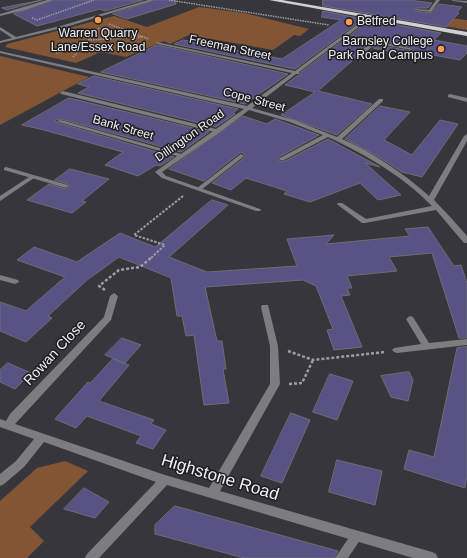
<!DOCTYPE html>
<html>
<head>
<meta charset="utf-8">
<style>
  body { margin:0 }
  canvas { display:block; background:#37363c }
</style>
</head>
<body>
<canvas width="467" height="558"></canvas>
<script>
const c = document.querySelector('canvas').getContext('2d');
c.lineJoin = 'round';
function fill(path, color) { c.fillStyle = color; c.fill(path, 'evenodd'); }
function trace(path, color, width, dash) { c.strokeStyle = color; c.lineWidth = width; c.lineCap = dash ? 'butt' : 'round'; c.setLineDash(dash || []); c.stroke(path); }
function drawText(font, color, halo, rows, align = 'center') {
  c.font = font + ' Helvetica,sans-serif'; c.lineWidth = 3; c.setLineDash([]); c.textBaseline = 'middle'; c.strokeStyle = halo; c.fillStyle = color; for (const [text, x, y, turn = 0] of rows) {
    c.save(); c.translate(x, y); c.rotate((+turn || 0) * Math.PI / 180); c.textAlign = isNaN(turn) ? turn : align; if (halo) c.strokeText(text, 0, 0); c.fillText(text, 0, 0); c.restore();
  }
}
fill(new Path2D(`
  M199,7l45,6 65,16 -9,7 -6,-1 -21,15 -84,-15 -19,9 -6,-3 -38,16 -25,-5 -25,11 -71,-16 2,-3 107,-28 33,11z
  M365,12l69,4 33,4v10z
  M0,56l89,21 -89,48z
  M65,461l23,10 -58,56 14,14 -17,17h-27v-57l37,-33z`), '#825535');
const building = new Path2D(`
  M42,0l-35,10 -5,-2z
  M54,0h89l-38,11 -5,-2 -63,17 -23,-12z
  M155,0h20l1,4 -49,15 -14,-5z
  M323,0h86l23,3 -4,5h-11l-3,2 1,1 16,2 8,-9 23,3 -5,5 2,1 -13,14 -123,-21z
  M323,11l40,8 -68,50 -121,-25 9,-4 99,19 59,-39 -19,-3z
  M370,20l71,13 -7,7 33,6v7l-7,7 -48,-9 2,-2 -4,-2 -59,-12z
  M344,40l24,4 -7,5v4l-43,38 54,13 -35,31 -56,-20 34,-23 -30,-7 12,-9 3,-1v-2z
  M157,45h1l130,29 -43,30 -144,-32z
  M376,45l35,6 -3,4 -35,-7z
  M94,76l144,33 -5,4 2,1 -19,13 -138,-34 11,-6 -11,-3z
  M69,98l140,34 -28,20 -120,-33 -6,1 1,2 118,35 -14,9 -4,-1 -18,11 -33,-11 18,-13 -79,-22 -22,-5z
  M380,106l30,6 -26,28 28,15 28,-35 18,4 -36,53 -20,-5 -25,-16 -32,-17z
  M243,116l24,8 8,-5 44,16 -40,22v4h6l43,-22 52,28 -15,-4 36,32 -23,5 -18,-17 -50,19 -26,-8 3,-3 -41,-13 -15,12 -19,-7 33,-26v-2l-4,-3 -37,29 -35,-12z
  M70,169l39,10 -27,22 4,1 -14,11 -45,-13 22,-16 17,5 4,-2 -2,-3 -13,-4z
  M212,200l16,5 -59,52 38,15 90,-6 -10,-27 47,-4 -8,9 84,-8 -5,-7 23,-2 26,39 7,-1 6,18v55h-8l-27,-85 -43,4 8,14 -50,5 5,12h-5l3,7 -9,1 21,51 -28,3 -7,-20 6,-1 -17,-43 -13,-6 -98,7 12,54h5l4,28h-3l6,34 -25,2 -10,-70 -8,1 -4,-20h-5l-6,-38 -52,-21 -32,23 -39,36 4,2 -26,24 -26,-11v-29l26,9 39,-34 -48,-17 17,-13 43,15 43,-29 35,14z
  M122,338l19,7 -16,18 -20,-8z
  M467,347v129l-2,12 -61,-19 5,-19 25,7 23,-109z
  M113,359l16,6 -30,36 55,19 -3,4 15,6 -13,19 -17,-6 5,-7 -54,-20 -11,12 -21,-9 33,-37 2,1z
  M8,363l23,10 -16,16 -15,-7v-12z
  M409,372l4,8 -5,21 -17,-4 -10,-21z
  M330,374l23,7 -16,39 -24,-8z
  M291,413l19,7 -28,63 -21,-7z
  M337,460l45,11 -7,34 -46,-13z
  M84,488l25,14 -14,16 -31,-9z
  M175,506l163,45 -4,7h-90l-89,-24v-9z`);
fill(building, '#585285');
trace(building, '#6d6d74', 1);
trace(new Path2D(`
  M169,0l160,25
  M32,18l5,2 57,-20
  M109,24l40,15
  M88,40l54,-3
  M56,53l23,-4
  M73,57l26,-29`), '#9c9ca1', 1.5, [1.5, 1]);
trace(new Path2D(`
  M151,258l14,-13 -31,-10 49,-39`), '#9c9ca1', 2, [2.5, 1.5]);
trace(new Path2D(`
  M105,290l-6,-4 20,-16 21,-3 12,-10
  M288,351l25,9 72,-8
  M289,384l13,-1 11,-23`), '#9c9ca1', 2.5, [3, 2]);
fill(new Path2D(`
  M372,42l4,1 -10,9h-4v-2z
  M63,91l157,39 1,1 -3,2 -157,-39 -1,-1z
  M241,154l3,2 -1,1 -42,33h-4v-2z
  M6,167l62,18 1,1 -3,2 -62,-18v-2z
  M0,275l18,5 1,2 -4,2 -15,-4z
  M356,532l4,1 2,4 -14,21h-13l17,-25z`), '#7d7d80');
fill(new Path2D(`
  M47,0h6l-28,10 -25,6v-2z
  M148,0h6l-88,27 -66,16v-2l12,-3 -12,-8v-3l16,10 48,-12z
  M436,0h4l-9,12 -16,-2 2,-1 12,1z
  M451,0l16,1v2l-14,-2z
  M370,15l3,1 -26,20 63,12 2,1v1l-68,-12 -45,34v2h-3l-44,34 42,12 43,17 42,-38h4v2l-41,38c32,14 61,34 87,57l35,-60 3,-2v7l-33,59 18,19 15,17v7h-3l-28,-33 -71,13h-3l-24,-18 -1,-1 1,-1h4l24,16 66,-13c-28,-29 -67,-52 -104,-69l-44,23h-4v-2l43,-23 -33,-13 -41,-12 -29,22 -58,40 4,4 94,33 1,1 -1,1h-4l-94,-33 -7,-6 22,-16 -121,-35 5,-1 120,34 63,-45 -244,-56v-2l247,55 45,-33 -134,-29 -2,-1v-1l139,29z
  M450,94l17,4v4l-19,-5v-2z
  M32,175l2,1v2l-34,23v-5z
  M114,293l4,3 -7,24 -96,104 150,51 44,13 61,-104v-38l-9,-39 1,-2h6l10,41 2,38 -60,107 212,61 4,2 2,4h-25l-246,-73 -68,73h-14l2,-4 69,-72 -112,-40 -20,25 -20,17 -4,2v-12l16,-13 18,-22 -34,-12v-8l6,2 4,-7 94,-97 6,-21z
  M410,316l3,1 16,26 38,-4v6l-70,8 -3,-1 -2,-2 2,-2 27,-4 -15,-25z`), '#7d7d80');
fill(new Path2D(`
  M269,0h13l185,32v4z`), '#d0d0d7');
for (const [x, y, r, color] of [
  [98,20,4,"#fd9d55"],
  [349,22,4,"#fd9d55"],
  [441,49,4,"#fd9d55"]
]) { const dot = new Path2D(); dot.arc(x, y, r, 0, 2 * Math.PI); c.fillStyle = color; c.fill(dot); trace(dot, '#1e1e21', 1.5); }
drawText('12px', '#f0f0f4', '#1e1e21', [
  ["Betfred",357,22],
  ["Warren Quarry",98,34,"center"],
  ["Lane/Essex Road",98,48,"center"],
  ["Barnsley College",433,42,"right"],
  ["Park Road Campus",433,56,"right"]
], 'left');
drawText('12px', '#f0f0f4', '#1e1e21', [
  ["Freeman Street",230,48,12],
  ["Cope Street",254,100,15],
  ["Bank Street",123,128,16],
  ["Dillington Road",190,136,-35]
]);
drawText('14px', '#f0f0f4', '#1e1e21', [
  ["Rowan Close",55,353,-47]
]);
drawText('17px', '#f0f0f4', '#1e1e21', [
  ["Highstone Road",220,478,17]
]);
</script>
</body>
</html>
